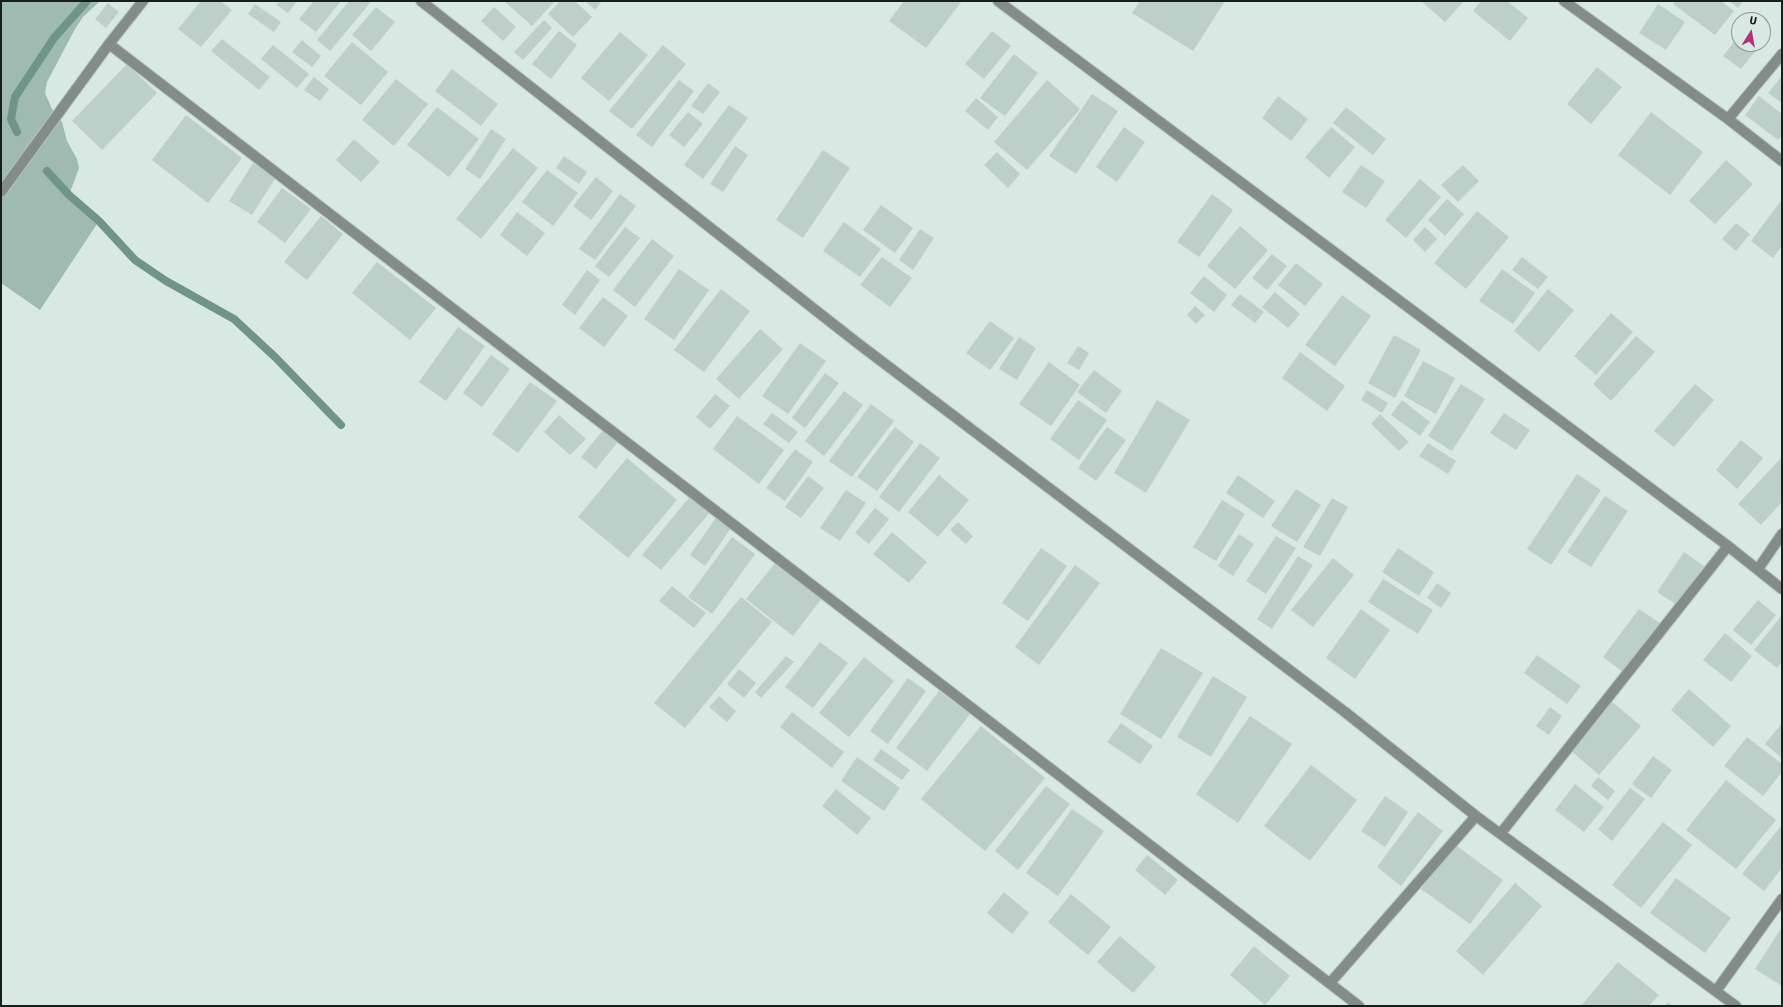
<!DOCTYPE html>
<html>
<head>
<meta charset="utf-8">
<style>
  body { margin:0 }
  #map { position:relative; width:1783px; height:1007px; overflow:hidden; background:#d7e9e2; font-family:"Fira Sans",sans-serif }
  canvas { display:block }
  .frame { position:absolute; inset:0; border:2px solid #181e1c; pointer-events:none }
  .north { position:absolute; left:1731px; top:12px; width:40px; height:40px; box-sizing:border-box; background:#d7e9e2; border:1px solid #8b9893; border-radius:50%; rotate:11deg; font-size:11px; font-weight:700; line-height:16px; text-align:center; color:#181e1c }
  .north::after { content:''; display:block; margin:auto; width:14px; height:18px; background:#b53178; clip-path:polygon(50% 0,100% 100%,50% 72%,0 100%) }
</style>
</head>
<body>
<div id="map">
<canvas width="1783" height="1007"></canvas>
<div class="frame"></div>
<div class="north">U</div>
</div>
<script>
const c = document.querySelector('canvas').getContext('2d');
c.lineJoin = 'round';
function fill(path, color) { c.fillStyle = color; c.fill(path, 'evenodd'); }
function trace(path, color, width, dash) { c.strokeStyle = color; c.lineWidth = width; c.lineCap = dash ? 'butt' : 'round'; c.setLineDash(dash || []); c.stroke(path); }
fill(new Path2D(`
  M1,1h99l-17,16 -8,12 -28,53 -2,11 7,16 10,13 5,19 10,18 2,9 -10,27 30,26 -59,89 -39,-27z`), '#9fbab0');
trace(new Path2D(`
  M17,132l-6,-13 4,-22 39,-59 33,-37
  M47,171l22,24 30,26 36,39 31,21 68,38 41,38 66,68`), '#6f9588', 8);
fill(new Path2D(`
  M201,1h19l12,9 -31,37 -23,-18z
  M280,1h17l-9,12 -11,-8z
  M314,1h27l-25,31 -17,-13z
  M349,1h19l2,2 -40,48 -13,-11z
  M504,1h51l-23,25z
  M560,1h15l17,16 -19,20 -25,-23z
  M585,1h17l-7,9z
  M904,1h58l-36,47 -37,-27z
  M1140,1h85l-32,50 -61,-38z
  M1421,1h43l-19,21z
  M1481,1h26l21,17 -18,23 -37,-30z
  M1675,1h46l13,10 -19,24 -42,-31z
  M1729,1h14l-5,7z
  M108,3l11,9 -13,16 -11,-9z
  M255,4l26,18 -7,10 -26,-18z
  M1658,4l27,18 -19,28 -27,-17z
  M376,7l19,15 -24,29 -19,-16z
  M494,7l22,20 -13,14 -22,-20z
  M544,20l8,8 -29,32 -9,-8z
  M1763,28l7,6 -7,8z
  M559,31l18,14 -26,34 -19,-15z
  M992,31l19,15 -27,33 -19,-15z
  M620,32l28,23 -39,46 -28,-23z
  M1739,36v8h22l-20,25 -18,-13z
  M222,39l48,38 -11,13 -48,-39z
  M302,40l19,16 -9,11 -20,-15z
  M352,42l36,30 -27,33 -37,-29z
  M273,45l36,29 -12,14 -36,-29z
  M663,45l23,19 -54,65 -23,-18z
  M1014,54l24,19 -33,43 -25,-18z
  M127,64l30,29 -55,57 -30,-29z
  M1597,67l25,20 -31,37 -24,-20z
  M452,69l46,35 -17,22 -46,-35z
  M1782,76v27l-14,-10z
  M314,77l15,12 -9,12 -16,-11z
  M396,79l32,25 -34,42 -32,-26z
  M679,80l15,11 -42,56 -16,-12z
  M1047,80l33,29 -53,61 -33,-28z
  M708,83l12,9 -17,22 -12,-8z
  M1092,94l26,17 -42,63 -27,-18z
  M1278,96l30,23 -17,22 -29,-23z
  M1759,96l23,18v22l-4,4 -33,-25z
  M976,98l22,19 -10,13 -23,-19z
  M729,105l19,13 -45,61 -19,-14z
  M437,107l42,32 -30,38 -42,-32z
  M1346,107l40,32 -13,16 -40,-32z
  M688,112l15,12 -19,23 -15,-12z
  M1651,112l52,40 -33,43 -52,-40z
  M186,115l56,43 -34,45 -56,-43z
  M1124,127l21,15 -28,40 -21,-15z
  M1331,127l24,20 -26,31 -24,-21z
  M491,129l15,10 -26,40 -15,-10z
  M354,139l26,23 -19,20 -25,-22z
  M735,146l13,9 -25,37 -13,-8z
  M513,148l25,20 -57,71 -25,-20z
  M823,150l27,18 -47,70 -27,-18z
  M997,152l23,22 -12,14 -24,-23z
  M564,156l23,16 -8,12 -23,-16z
  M1726,160l27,24 -38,40 -26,-23z
  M253,163l23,14 -24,38 -23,-14z
  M1361,165l24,16 -19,27 -24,-16z
  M1463,165l16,16 -21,21 -17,-17z
  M547,170l31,23 -25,33 -31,-24z
  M596,177l17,14 -22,29 -18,-14z
  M1420,179l21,18 -35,41 -21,-18z
  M282,188l29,21 -26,34 -28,-21z
  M620,194l16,12 -41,54 -16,-11z
  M1212,194l21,16 -34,47 -22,-15z
  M1447,199l17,15 -19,22 -17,-16z
  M1780,202l2,2v42l-9,12 -22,-17z
  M881,205l32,23 -18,25 -32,-23z
  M1477,211l32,26 -43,52 -32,-26z
  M517,212l28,21 -18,23 -27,-21z
  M321,216l22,18 -36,46 -23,-18z
  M844,222l37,27 -21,28 -37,-26z
  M1736,223l14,11 -14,17 -14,-12z
  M1240,226l28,24 -33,39 -28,-23z
  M625,227l15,11 -31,39 -14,-11z
  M1425,227l12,12 -12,13 -12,-12z
  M920,229l14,9 -21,32 -14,-10z
  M652,239l22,17 -39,51 -22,-17z
  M1272,254l15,12 -20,24 -15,-12z
  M882,257l30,21 -22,29 -30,-22z
  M1522,257l26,20 -10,12 -26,-19z
  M377,262l59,46 -26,32 -58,-47z
  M1296,263l27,21 -18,22 -27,-21z
  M679,269l30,21 -35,50 -30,-21z
  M1502,269l33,24 -22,31 -34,-23z
  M587,270l13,10 -25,35 -13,-10z
  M1204,276l23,19 -13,17 -24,-19z
  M721,289l29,22 -46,61 -30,-22z
  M1548,289l26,21 -35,42 -25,-21z
  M1275,292l25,22 -12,14 -26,-21z
  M1240,294l24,18 -9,11 -24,-18z
  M1342,295l29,21 -36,50 -30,-21z
  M603,297l25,19 -24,31 -25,-19z
  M1195,306l10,9 -9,9 -9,-9z
  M1611,313l22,19 -37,43 -22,-19z
  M990,321l24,17 -24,32 -24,-17z
  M458,327l27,19 -39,55 -27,-19z
  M760,329l23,20 -44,50 -23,-20z
  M1394,335l27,15 -26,48 -27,-15z
  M1636,336l19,16 -44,49 -18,-17z
  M1019,337l17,11 -19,32 -18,-11z
  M800,343l26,18 -38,53 -26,-18z
  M1078,346l11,7 -10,17 -12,-7z
  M1300,352l45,34 -18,25 -45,-33z
  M491,355l19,14 -28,38 -19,-14z
  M1423,361l32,17 -19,36 -32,-18z
  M1049,362l31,23 -29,41 -32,-22z
  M1094,370l28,21 -16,22 -29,-21z
  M825,373l14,10 -34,45 -13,-10z
  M530,382l27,19 -39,52 -26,-19z
  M1461,384l24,15 -33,52 -24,-15z
  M1695,384l19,16 -40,47 -20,-16z
  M1367,390l21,13 -6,10 -21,-13z
  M844,391l19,14 -39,51 -19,-15z
  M715,394l15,12 -20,23 -14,-12z
  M1078,400l29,20 -28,40 -29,-21z
  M1157,400l33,20 -44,73 -32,-20z
  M1402,400l28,22 -10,14 -29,-21z
  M871,404l23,17 -42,56 -23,-16z
  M772,413l26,19 -9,11 -26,-19z
  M1504,413l26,17 -14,20 -26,-17z
  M1380,414l29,28 -10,9 -28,-27z
  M559,415l27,24 -16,16 -26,-23z
  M737,416l47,34 -25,34 -46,-35z
  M895,427l19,15 -37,49 -20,-14z
  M1107,427l19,13 -30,41 -18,-13z
  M603,430l15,12 -22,27 -15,-12z
  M1741,440l22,18 -26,31 -21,-19z
  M920,443l20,15 -41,54 -20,-15z
  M1428,443l28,18 -8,13 -29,-18z
  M795,449l18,13 -28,39 -19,-13z
  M1782,457v45l-21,23 -23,-21z
  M627,458l50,42 -49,58 -50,-41z
  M1577,474l24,16 -50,75 -24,-16z
  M939,475l30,25 -31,37 -30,-25z
  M1238,475l37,26 -12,17 -37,-25z
  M808,476l16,12 -23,30 -16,-11z
  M1296,489l25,16 -24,37 -26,-16z
  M846,490l20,13 -26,38 -20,-13z
  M692,494l20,16 -51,60 -19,-15z
  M1605,496l23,15 -37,56 -24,-15z
  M1332,498l16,9 -28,49 -17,-9z
  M1222,500l23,14 -29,47 -23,-14z
  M875,508l14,11 -20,25 -14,-11z
  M718,515l15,10 -28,41 -15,-11z
  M958,522l15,14 -7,8 -16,-14z
  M892,532l35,30 -18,21 -36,-29z
  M1239,534l15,10 -21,32 -15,-10z
  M1276,536l20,12 -30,46 -20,-13z
  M732,537l23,17 -43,60 -24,-17z
  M1041,548l26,18 -39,55 -26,-18z
  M1398,548l36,24 -15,24 -37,-24z
  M1684,552l20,14 -27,39 -20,-13z
  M1298,556l15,9 -41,64 -15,-10z
  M1333,558l21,17 -41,52 -22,-17z
  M776,562l46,36 -29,38 -47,-37z
  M1075,565l25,18 -61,82 -24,-18z
  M1383,579l50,31 -15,24 -50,-32z
  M1437,583l14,10 -10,15 -14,-10z
  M672,586l34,27 -12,15 -35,-27z
  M741,597l31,25 -87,106 -31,-25z
  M1758,600l18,15 -25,30 -18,-15z
  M1361,609l29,21 -35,49 -29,-21z
  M1639,609l21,14 -37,49 -20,-15z
  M1782,615v47l-5,6 -23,-18z
  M1725,633l27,23 -21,26 -28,-22z
  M820,642l28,21 -35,45 -28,-21z
  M1161,648l42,25 -42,66 -41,-25z
  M1537,655l44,31 -14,18 -43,-31z
  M786,656l8,6 -33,36 -6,-6z
  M864,657l30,24 -45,56 -30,-24z
  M739,669l17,14 -12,15 -17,-14z
  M1213,676l34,21 -36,60 -34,-20z
  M908,678l18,13 -38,53 -18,-13z
  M1689,689l42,37 -18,21 -42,-37z
  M939,691l31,23 -43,57 -31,-23z
  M719,696l17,15 -9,11 -18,-15z
  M1611,701l30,25 -42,49 -29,-25z
  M1550,707l12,9 -13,19 -13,-9z
  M792,712l52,40 -12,16 -52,-41z
  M1250,716l42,28 -54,79 -42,-29z
  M1121,723l32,23 -13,18 -33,-22z
  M1782,723v35l-17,-14z
  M981,726l64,52 -60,73 -64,-52z
  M1747,737l35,27v8l-19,24 -39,-30z
  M881,749l29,21 -8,10 -29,-20z
  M1653,756l19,14 -21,28 -19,-14z
  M857,757l43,31 -16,23 -43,-30z
  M1311,765l46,35 -47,61 -46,-35z
  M1598,777l17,14 -7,9 -17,-14z
  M1726,780l50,40 -40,49 -50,-39z
  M1575,784l29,23 -20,25 -29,-22z
  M1046,786l24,18 -52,66 -23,-19z
  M1630,788l15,11 -33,42 -14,-12z
  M836,789l35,29 -14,17 -35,-29z
  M1385,796l23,16 -23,35 -24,-16z
  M1072,809l32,22 -46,65 -32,-23z
  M1418,812l25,19 -42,55 -24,-19z
  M1663,822l29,23 -51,63 -29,-23z
  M1781,826l1,42 -18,23 -22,-17z
  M1454,844l49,36 -33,44 -49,-35z
  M1147,855l31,25 -13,15 -30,-25z
  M1676,878l55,40 -26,35 -55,-40z
  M1515,883l27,23 -59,69 -27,-24z
  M1004,892l25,21 -17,21 -25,-21z
  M1071,894l40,33 -23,28 -40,-33z
  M1782,927v59l-27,-17z
  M1120,936l36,31 -23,26 -36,-31z
  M1254,946l36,30 -25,29 -35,-30z
  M1618,962l41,33 -10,11h-68z
  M1668,1002l5,4h-8z`), '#bdcfc9');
const minor = new Path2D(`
  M421,1l439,344 485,367 131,104 260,190
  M998,1l730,545 54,43
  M1564,1l164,118 54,42
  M109,44l1250,962
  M1728,119l54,-65
  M1,192l108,-148 34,-43
  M1758,569l24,-35
  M1501,833l227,-287
  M1330,983l146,-167
  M1716,991l66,-92`);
trace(minor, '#b5c4be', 12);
trace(minor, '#848c89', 10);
</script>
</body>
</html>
